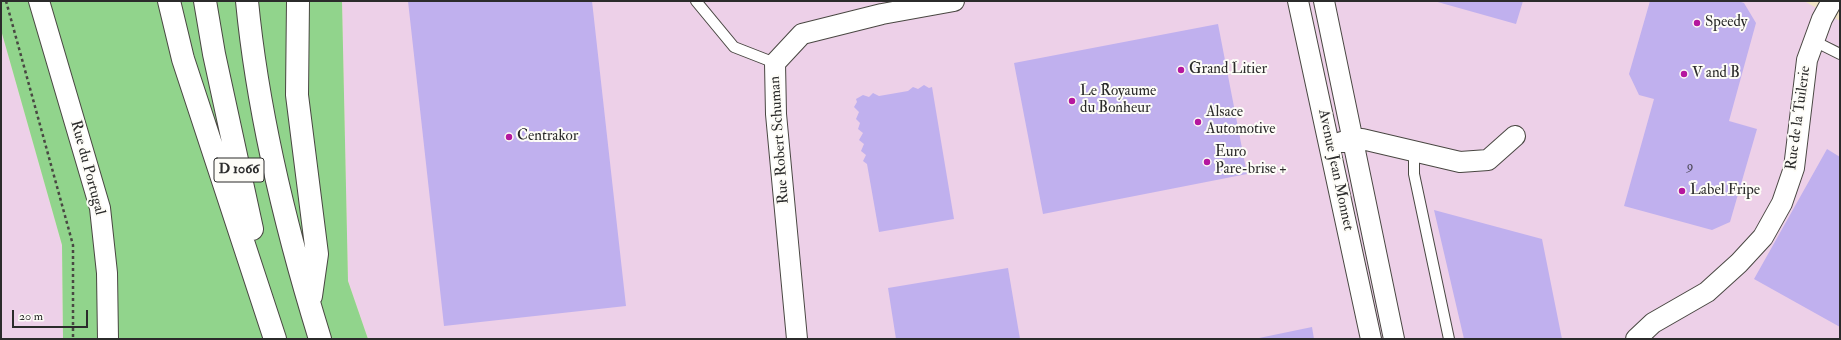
<!DOCTYPE html>
<html>
<head>
<meta charset="utf-8">
<style>
  body { margin:0 }
  #map { position:relative; width:1841px; height:340px; overflow:hidden; background:#f2e3c7; font-family:"IM FELL Double Pica",serif }
  canvas { display:block }
  .frame { position:absolute; inset:0; border:2px solid #2b2b2b; pointer-events:none }
  .scale { position:absolute; left:12px; top:310px; width:76px; height:18px; box-sizing:border-box; border:2px solid #2b2b2b; border-top:0; padding-left:5px; font-size:12px; line-height:14px; white-space:nowrap; color:#2b2b2b; -webkit-text-stroke:3px #fdfcf7; paint-order:stroke }
</style>
</head>
<body>
<div id="map">
<canvas width="1841" height="340"></canvas>
<div class="frame"></div>
<div class="scale">20 m</div>
</div>
<script>
const c = document.querySelector('canvas').getContext('2d');
c.lineJoin = 'round';
function fill(path, color) { c.fillStyle = color; c.fill(path, 'evenodd'); }
function trace(path, color, width, dash) { c.strokeStyle = color; c.lineWidth = width; c.lineCap = dash ? 'butt' : 'round'; c.setLineDash(dash || []); c.stroke(path); }
function drawText(font, color, halo, rows, align = 'center') {
  c.font = font + ' "IM FELL Double Pica",serif'; c.lineWidth = 4; c.setLineDash([]); c.textBaseline = 'middle'; c.strokeStyle = halo; c.fillStyle = color; for (const [text, x, y, turn = 0] of rows) {
    c.save(); c.translate(x, y); c.rotate((+turn || 0) * Math.PI / 180); c.textAlign = isNaN(turn) ? turn : align; if (halo) c.strokeText(text, 0, 0); c.fillText(text, 0, 0); c.restore();
  }
}
fill(new Path2D(`
  M342,1h1462l36,20v318h-1472l-20,-58z
  M1,30l61,215 1,94h-62z`), '#edd0e8');
fill(new Path2D(`
  M1,1h341l6,280 20,58h-305l-1,-94 -61,-215z`), '#91d48c');
fill(new Path2D(`
  M408,1h184l34,305 -182,20z
  M1434,1h89l-7,23z
  M1650,1h88l6,2 12,20 -27,98 28,8 -27,93 -18,8 -88,-24 30,-107 -15,-4 -10,-21z
  M1218,24l29,150 -204,40 -29,-151z
  M924,85l5,3 3,-1 22,132 -75,13 -12,-68 -4,-3 3,-6 -5,-4 3,-7 -5,-4 4,-7 -5,-4 2,-6 -4,-4 3,-7 -5,-5 3,-5 -1,-3 7,-4 6,2 4,-4 6,3 29,-5 5,-4 5,2z
  M1827,149l13,8v170l-86,-48z
  M1434,210l108,29 20,100h-98z
  M1008,268l12,71h-124l-8,-51z
  M1312,327l2,12h-55v-1z`), '#c0b0ee');
const service = new Path2D(`
  M696,1l38,46 41,16
  M1814,41l26,13
  M1414,151v23l35,165`);
const minor = new Path2D(`
  M39,1l61,207 7,65 1,66
  M1298,1l73,338
  M1324,1l70,338
  M1342,142l20,-3 98,23 28,-2 27,-24
  M797,339l-21,-225 -1,-51 27,-29 80,-20 72,-13
  M1636,339l17,-16 54,-31 32,-29 24,-26 19,-34 12,-35 13,-108 15,-41 10,-18`);
const trunk = new Path2D(`
  M169,1l14,58 92,280
  M205,1l9,53 38,175
  M247,1c11,115 39,228 73,338
  M298,1l-1,94 20,159 -6,42`);
trace(service, '#494742', 12);
trace(minor, '#494742', 22);
trace(trunk, '#494742', 24);
trace(new Path2D(`
  M6,1l67,244v94`), '#494742', 2.5, [3, 3]);
trace(service, '#fff', 10);
trace(minor, '#fff', 20);
trace(trunk, '#fff', 22);
for (const [x, y, r, color] of [
  [1697,23,4,"#b5179e"],
  [1181,70,4,"#b5179e"],
  [1684,74,4,"#b5179e"],
  [1072,101,4,"#b5179e"],
  [1198,122,4,"#b5179e"],
  [509,137,4,"#b5179e"],
  [1207,162,4,"#b5179e"],
  [1682,191,4,"#b5179e"]
]) { const dot = new Path2D(); dot.arc(x, y, r, 0, 2 * Math.PI); c.fillStyle = color; c.fill(dot); trace(dot, '#fdfcf7', 1.5); }
drawText('13px', '#504c5c', null, [
  ["9",1690,167]
]);
for (const [x, y, w] of [
  [239,170,50]
]) { const box = new Path2D(); box.roundRect(x - w / 2, y - 12, w, 24, 3); c.fillStyle = '#fdfcf7'; c.fill(box); trace(box, '#2b2b2b', 1); }
drawText('bold 14px', '#2b2b2b', null, [
  ["D 1066",239,170]
]);
drawText('15px', '#2b2b2b', '#fdfcf7', [
  ["Speedy",1705,23],
  ["Grand Litier",1189,70],
  ["V and B",1692,74],
  ["Le Royaume",1080,92],
  ["du Bonheur",1080,109],
  ["Alsace",1206,113],
  ["Automotive",1206,130],
  ["Centrakor",517,137],
  ["Euro",1215,153],
  ["Pare-brise +",1215,170],
  ["Label Fripe",1690,191]
], 'left');
drawText('15px', '#2b2b2b', '#fdfcf7', [
  ["Rue de la Tuilerie",1799,118,-82],
  ["Rue Robert Schuman",780,140,-94],
  ["Rue du Portugal",87,168,75],
  ["Avenue Jean Monnet",1335,170,78]
]);
</script>
</body>
</html>
